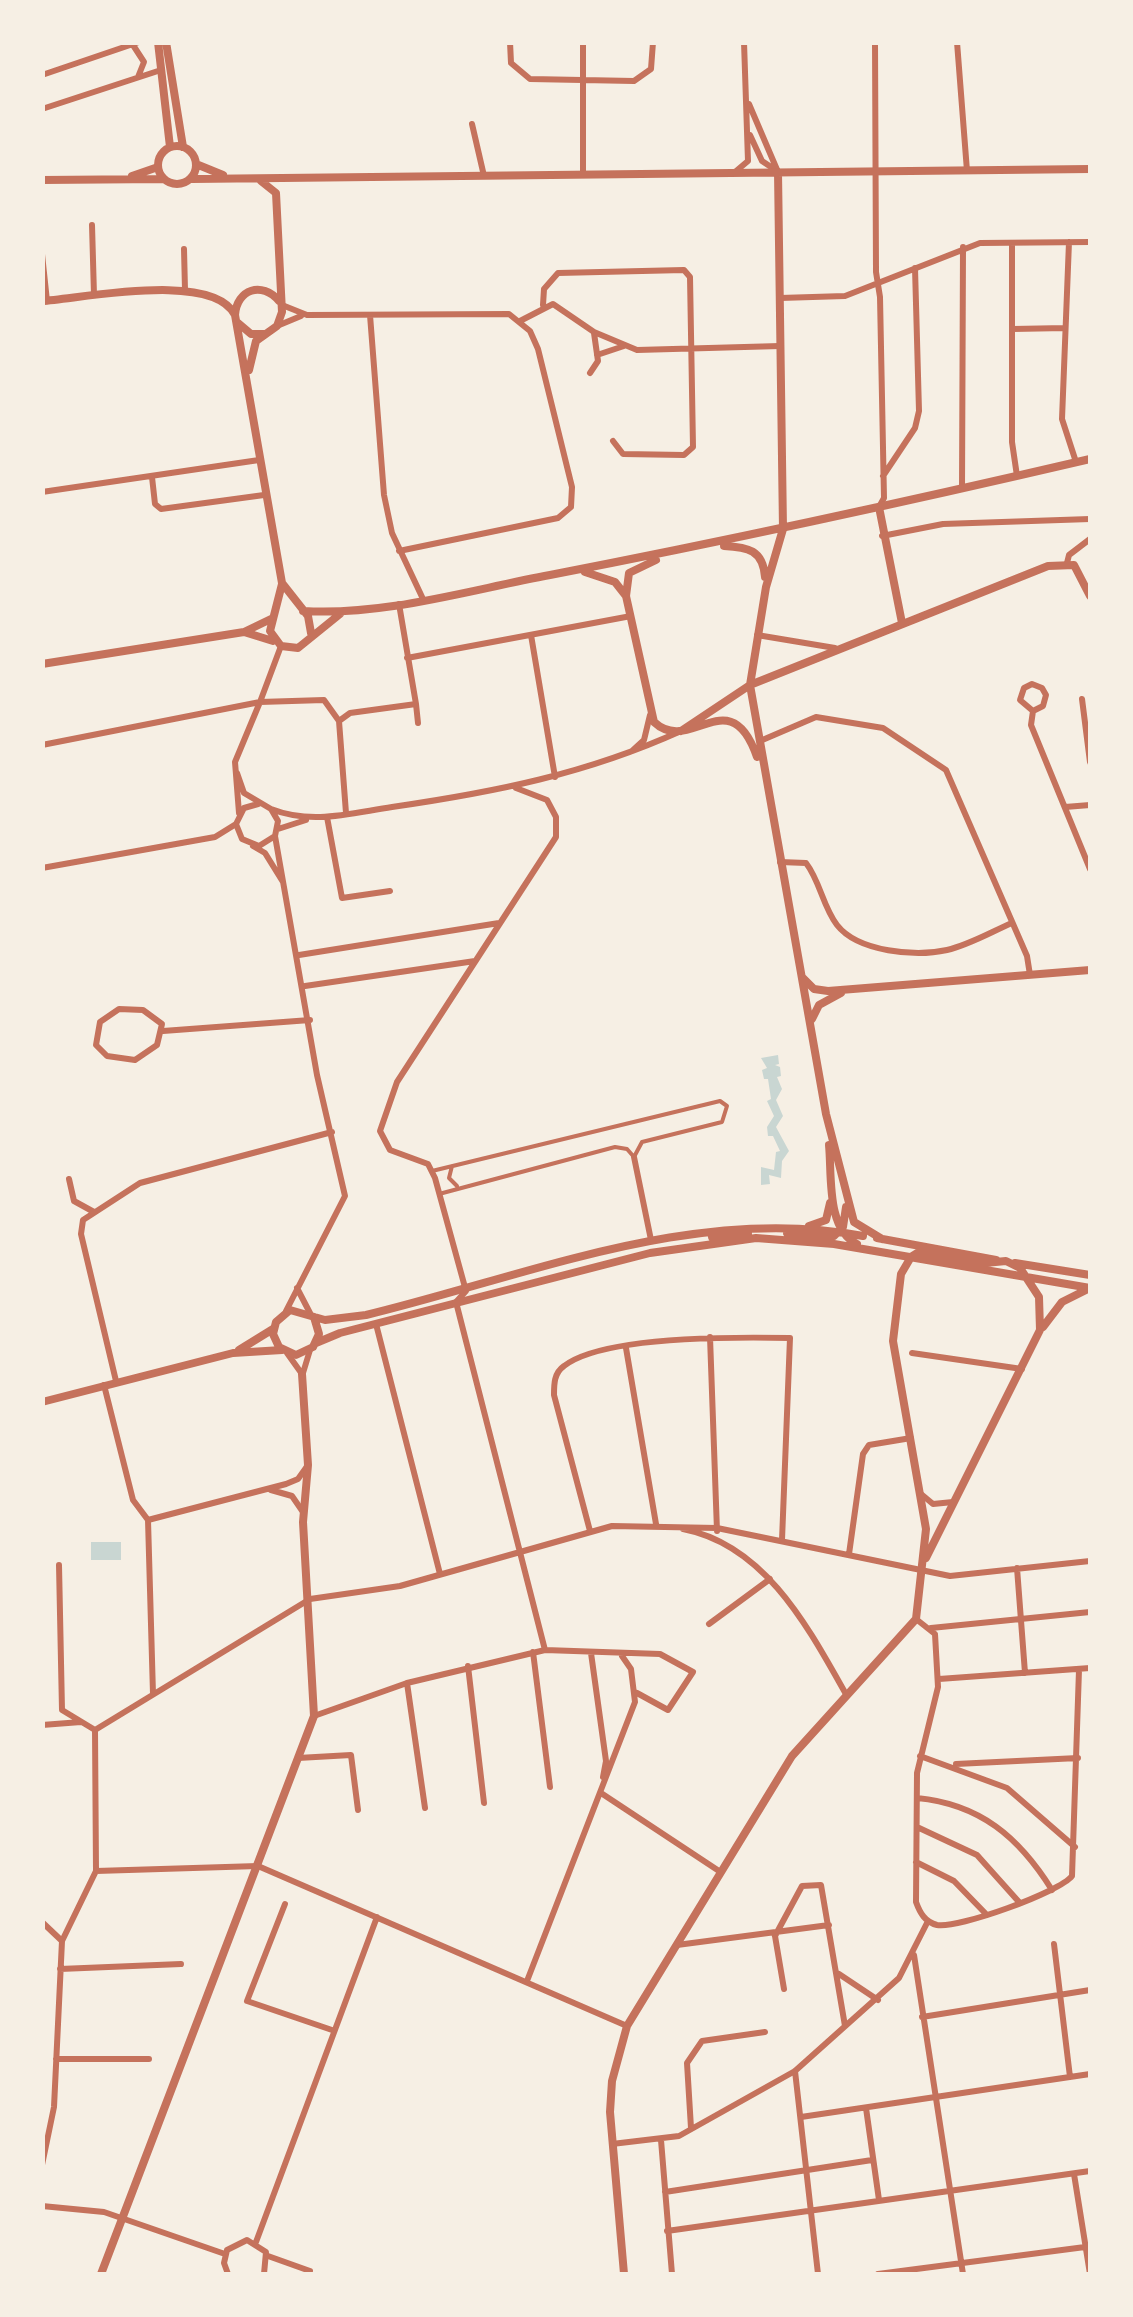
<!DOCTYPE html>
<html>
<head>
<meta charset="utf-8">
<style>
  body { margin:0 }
  #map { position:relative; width:1133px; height:2317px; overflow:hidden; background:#f6efe4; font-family:"Nunito Sans",sans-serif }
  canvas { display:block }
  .frame { position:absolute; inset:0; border:45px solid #f6efe4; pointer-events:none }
</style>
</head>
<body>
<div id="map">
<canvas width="1133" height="2317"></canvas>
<div class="frame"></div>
</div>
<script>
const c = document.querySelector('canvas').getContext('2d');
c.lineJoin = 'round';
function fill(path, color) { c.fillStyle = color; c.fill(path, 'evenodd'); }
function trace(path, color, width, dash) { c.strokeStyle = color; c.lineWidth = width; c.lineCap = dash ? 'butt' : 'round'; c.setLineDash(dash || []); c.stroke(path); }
fill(new Path2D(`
  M778,1055l1,9 -4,1 5,2 1,9 -4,1 5,12 -6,11 7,16 -7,11 13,24 -7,10 -1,17 -12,-3 1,9 -9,1v-18l13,3 2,-18 4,-1 -7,-15h-5l-1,-9 7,-11 -7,-15 4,-2 -3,-20h-4l-2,-9 5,-2 -6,-10z
  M91,1542h30v18h-30z`), '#c9d6d2');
trace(new Path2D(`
  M452,1166l-3,12 8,8
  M432,1171l288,-70 7,5 -5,16 -80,20 -8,15 -7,-8 -12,-2 -176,47`), '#c5725c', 4);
trace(new Path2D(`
  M510,42l1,21 19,16 104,2 17,-12 2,-27
  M875,42l1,230 4,25 4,201 -5,9
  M957,42l10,129
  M133,45l11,17 -6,15
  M42,75l97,-33
  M749,104l29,68
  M42,109l119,-39
  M472,124l12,52
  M750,135l12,26 15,10
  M735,172l13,-11 -4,-119
  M583,175v-133
  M92,225l2,70
  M1069,242l-7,177 14,43
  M1012,243v199l5,34
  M184,249l1,41
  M42,254l5,47
  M780,298l65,-2 135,-53 110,-1
  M282,305l25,10 202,-1 21,17 8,18 34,138 -1,20 -13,11 -159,33
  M543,305l1,-16 14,-16 126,-3 6,7 3,170 -9,8 -61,-1 -10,-13
  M370,315l14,180 8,38 31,66
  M520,321l33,-17 41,28 43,18 143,-4
  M277,326l24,-10
  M1013,329l52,-1
  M597,355l27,-9
  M590,373l8,-12 -4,-28
  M883,476l32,-48 4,-17 -4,-143
  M152,477l3,27 6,5 103,-14
  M962,488l1,-241
  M42,492l217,-32
  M882,536l61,-12 147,-5
  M1067,563l2,-8 21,-16
  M531,635l24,142
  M757,635l78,13
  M407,658l224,-42
  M1082,699l8,63
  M416,704l2,19
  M1033,711l-13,-11 4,-12 8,-4 10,4 4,7 -3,11 -10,5 -2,14 59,144
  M760,741l56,-24 67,11 63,42 81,186 3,19
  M42,745l218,-43 21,-56
  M632,751l12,-11 6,-25
  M237,773l7,20 27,16 7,12 -3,15 -16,10 -17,-7 -6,-15 8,-16 14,-4
  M516,788l31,12 9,17v20l-159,245 -17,49 10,19 38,14 7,14 31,113 -10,11 89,348
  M1065,807l25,-2
  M271,809c41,16 80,4 121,-2 103,-15 194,-33 289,-76
  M239,813l-4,-51 25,-60 64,-2 15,21
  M346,813l-7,-92 11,-8 66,-9 -17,-100
  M327,817l15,81 48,-7
  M278,829l28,-9
  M275,836l42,239 28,121 -59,115
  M253,846l12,7 18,29
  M780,862l26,1c14,18 17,44 31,62 21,27 79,32 110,25 22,-5 44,-18 65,-27
  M42,868l173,-31 21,-13
  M299,955l200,-32
  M305,986l170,-25
  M119,1009l24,1 19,14 -5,21 -22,15 -28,-4 -11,-11 4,-23z
  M163,1031l147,-11
  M634,1157l17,83
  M69,1179l5,22 20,11
  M297,1288l13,25
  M376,1324l64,250
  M710,1337l7,194
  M626,1348l30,176
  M287,1353l15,21
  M912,1353l110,16
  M303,1373l7,-23
  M116,1381l-35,-147 2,-14 57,-37 192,-51
  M104,1385l29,115 15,20 5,174
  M271,1490l21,6 11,16
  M921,1494l12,10 20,-2
  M148,1520l138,-36 12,-5 10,-14
  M683,1529c83,16 126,100 164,167
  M590,1531l-36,-136c0,-11 0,-22 10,-29 40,-31 175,-29 226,-28l-8,202
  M849,1554l14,-100 6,-9 42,-7
  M59,1565l3,145 33,20 215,-131 90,-13 212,-60 105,2 233,48 140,-15
  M1017,1568l8,105
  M916,1619l19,15 3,53 -21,86 -1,129c4,11 9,20 21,23 21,4 123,-33 135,-49l7,-206
  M709,1624l61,-45
  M931,1628l159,-16
  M533,1652l17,135
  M591,1653l15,108 -3,16
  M468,1666l16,137
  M939,1679l151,-11
  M407,1683l18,125
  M314,1716l93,-33 138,-33 115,4 33,18 -25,38 -31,-17
  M42,1725l39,-3
  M920,1756l87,32 68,59
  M298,1758l53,-3 7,55
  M956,1764l122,-6
  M601,1793l118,78
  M917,1798c63,6 102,39 135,92
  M917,1827l60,28 42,47
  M916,1862l38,19 32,33
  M96,1871l162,-5 369,160
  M285,1904l-38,97 85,29
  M42,1922l20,19
  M775,1936l27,-50 19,-1 24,141
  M775,1936l9,53
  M1054,1944l16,133
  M677,1945l152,-20
  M914,1955l49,319
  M60,1969l121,-5
  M839,1974l39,26
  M527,1981l108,-279 -4,-33 -9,-13
  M922,2017l168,-27
  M56,2059h93
  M795,2071l23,203
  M866,2108l13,92
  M801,2117l289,-43
  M691,2128l-4,-65 15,-22 63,-9
  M661,2140l11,134
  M612,2144l67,-8 116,-65 104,-93 29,-57
  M42,2165l12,-58 8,-166 34,-70 -1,-141
  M1074,2174l16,100
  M665,2192l207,-32
  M42,2206l62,6 121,42
  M667,2231l423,-60
  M256,2242l121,-325
  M268,2256l42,15
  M228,2274l-4,-11 3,-13 20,-10 19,12 -2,22
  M878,2274l207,-27`), '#c5725c', 6);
trace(new Path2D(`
  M158,42l12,105
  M166,42l17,105
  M158 165a19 19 0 1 1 38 0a19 19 0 1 1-38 0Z
  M196,164l27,11
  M778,172l5,357 -17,58 -16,98 76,429 28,108 28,17
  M132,176l26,-9
  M192,179l898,-10
  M42,180l121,-1
  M42,301c43,-3 171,-30 193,14
  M279,301c-17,-20 -42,-12 -44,14l47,268 26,33 3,17
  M238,323l13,11h13
  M249,370l7,-29 21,-15 5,-14 -6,-119 -15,-12
  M879,507l23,116
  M724,546c24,1 39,4 41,31
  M656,560l-27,13 -3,23 28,126c36,34 76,-43 103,35
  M585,572l30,10 11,14
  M282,584l-12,47 11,15 17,2 42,-34
  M303,611c82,5 166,-21 247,-36 181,-35 360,-74 540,-116
  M244,632l29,9
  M42,664l202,-32 29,-14
  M681,731l69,-46 298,-119 26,-1 16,31
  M802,977l12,12 14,2 262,-21
  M812,1019l7,-14 22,-12
  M829,1145c3,30 -3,84 28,99
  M809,1226l17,-6 4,-17
  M787,1233l47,3 9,-9 3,-20
  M712,1237l36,-4
  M877,1238l119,22
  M1015,1263l75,12
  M314,1317l5,17 -6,13 -17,8 -17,-8 -6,-13 3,-12 14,-12 35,10 41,-5c161,-39 330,-111 497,-79
  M1043,1327l19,-25 26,-13
  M316,1343l24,-10 310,-80 106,-15 78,6 256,44
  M239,1350l34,-21
  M42,1402l191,-49 49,-3
  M101,2274l213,-558 -11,-194 5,-57 -6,-91
  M624,2274l-14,-162 2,-31 15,-55 165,-270 124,-137 10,-90 -33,-188 8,-67 10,-17 8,-5 66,11 21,-2 14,7 19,29 1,33 -114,228`), '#c5725c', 8);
</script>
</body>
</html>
